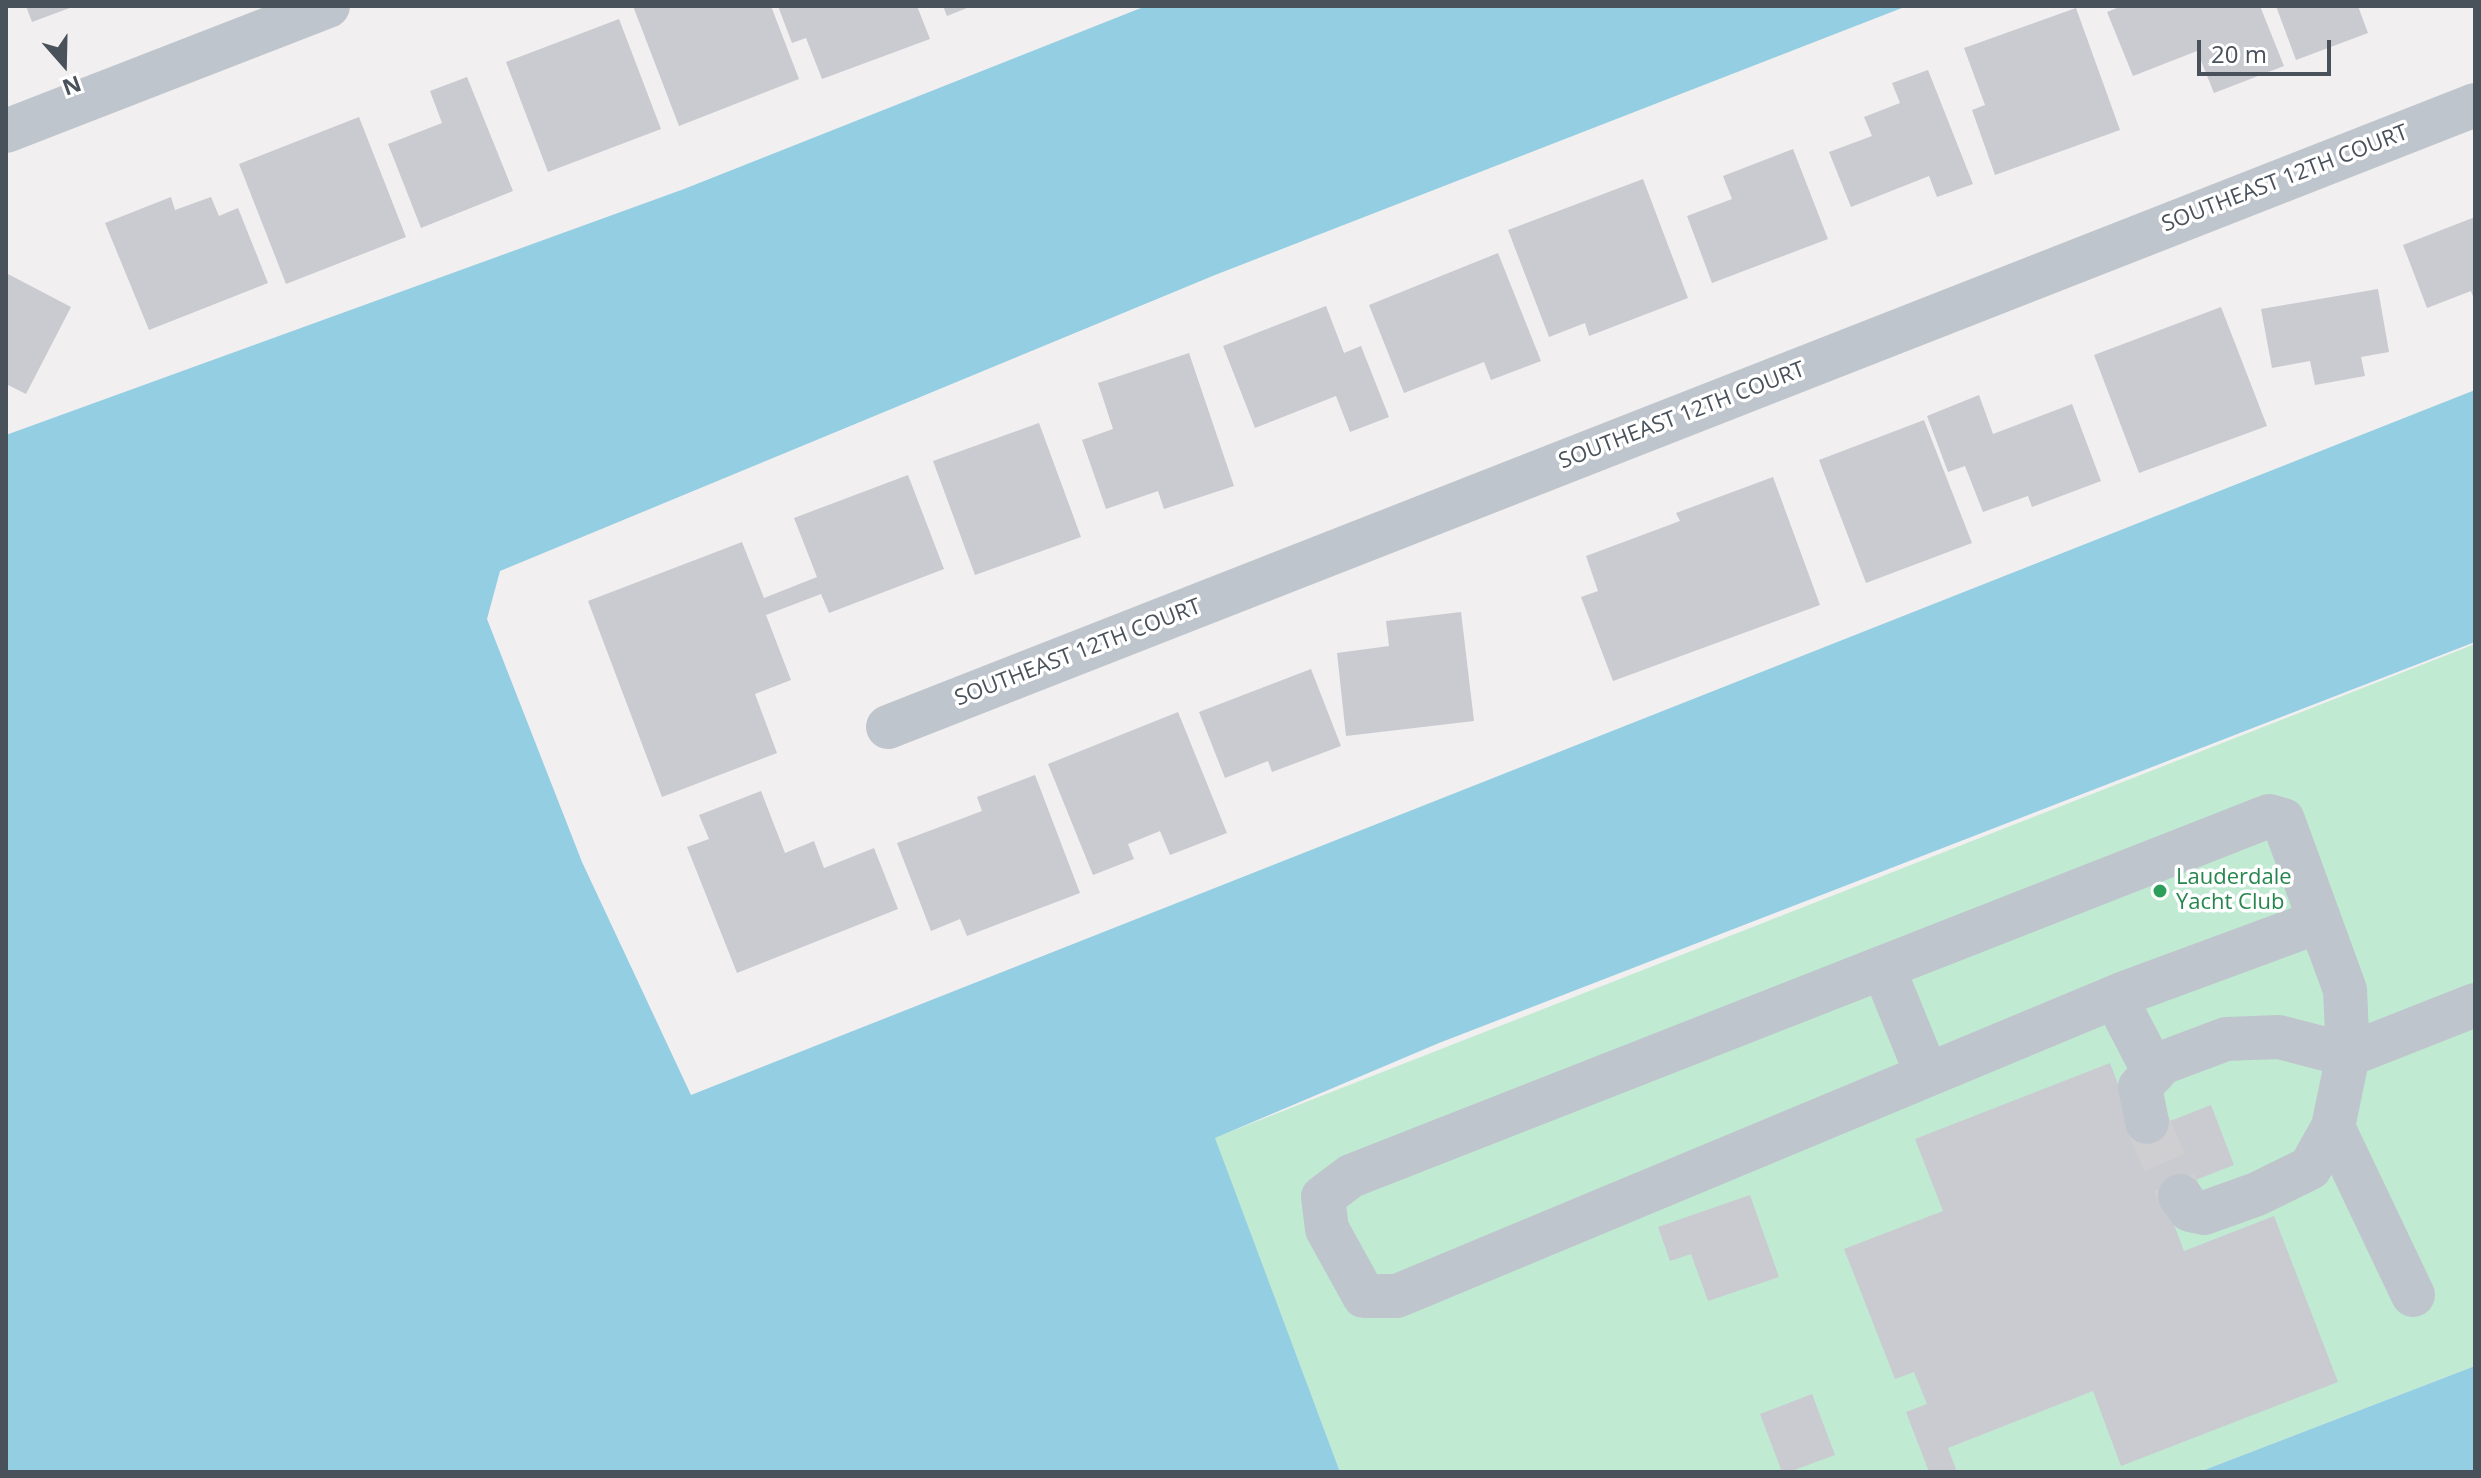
<!DOCTYPE html>
<html>
<head>
<meta charset="utf-8">
<style>
  body { margin:0 }
  #map { position:relative; width:2481px; height:1478px; overflow:hidden; background:#f1efef; font-family:"Open Sans",sans-serif }
  canvas { display:block }
  .frame { position:absolute; inset:0; border:8px solid #49515a; pointer-events:none }
  .north { position:absolute; left:24px; top:24px; width:80px; height:80px; -webkit-text-stroke:6px #fff; paint-order:stroke; rotate:160deg; font-size:22px; font-weight:700; line-height:32px; text-align:center; color:#49515a }
  .north::after { content:''; display:block; margin:auto; width:28px; height:36px; background:#49515a; clip-path:polygon(50% 0,100% 100%,50% 72%,0 100%) }
  .scale { position:absolute; left:2197px; top:40px; width:134px; height:36px; box-sizing:border-box; border:4px solid #49515a; border-top:0; padding-left:10px; font-size:24px; line-height:28px; white-space:nowrap; color:#49515a; -webkit-text-stroke:6px #fff; paint-order:stroke }
</style>
</head>
<body>
<div id="map">
<canvas width="2481" height="1478"></canvas>
<div class="frame"></div>
<div class="north">N</div>
<div class="scale">20 m</div>
</div>
<script>
const c = document.querySelector('canvas').getContext('2d');
c.lineJoin = 'round';
function fill(path, color) { c.fillStyle = color; c.fill(path, 'evenodd'); }
function trace(path, color, width, dash) { c.strokeStyle = color; c.lineWidth = width; c.lineCap = dash ? 'butt' : 'round'; c.setLineDash(dash || []); c.stroke(path); }
function drawText(font, color, halo, rows, align = 'center') {
  c.font = font + ' "Open Sans",sans-serif'; c.lineWidth = 7; c.setLineDash([]); c.textBaseline = 'middle'; c.strokeStyle = halo; c.fillStyle = color; for (const [text, x, y, turn = 0] of rows) {
    c.save(); c.translate(x, y); c.rotate((+turn || 0) * Math.PI / 180); c.textAlign = isNaN(turn) ? turn : align; if (halo) c.strokeText(text, 0, 0); c.fillText(text, 0, 0); c.restore();
  }
}
fill(new Path2D(`
  M2475,644v722l-276,106h-859l-126,-334z`), '#c1ead3');
fill(new Path2D(`
  M1146,6h761l-692,269 -715,296 -13,48 95,243 109,233 1784,-705v252l-1036,401 -224,95 125,334h-1334v-1037l678,-246z
  M2475,1366v106h-276z`), '#93cee3');
fill(new Path2D(`
  M26,6h49l-43,16z
  M633,6h138l28,73 -120,47z
  M778,6h139l13,33 -108,40 -16,-41 -14,5z
  M943,6h29l-25,10z
  M2122,6h138l24,60 -70,27 -17,-42 -64,25 -26,-64z
  M2276,6h82l10,27 -72,27z
  M2076,8l44,122 -125,45 -23,-65 13,-5 -21,-57z
  M619,19l42,110 -113,43 -42,-110z
  M1928,70l45,114 -36,13 -8,-21 -78,31 -22,-55 43,-16 -8,-19 36,-14 -8,-20z
  M467,77l46,114 -92,37 -33,-84 54,-21 -12,-32z
  M359,117l47,120 -120,47 -47,-120z
  M1793,149l35,90 -116,44 -25,-67 45,-17 -9,-23z
  M1643,179l45,119 -99,38 -4,-13 -36,14 -41,-107z
  M171,197l4,13 36,-13 8,19 19,-8 30,75 -119,47 -44,-107z
  M2475,217v85l-4,-11 -44,17 -24,-63z
  M1498,253l43,108 -50,19 -7,-18 -80,31 -35,-88z
  M6,273l65,34 -45,87 -20,-10z
  M2378,289l11,63 -28,5 4,19 -50,9 -5,-24 -38,7 -11,-59z
  M1326,306l18,47 17,-7 28,71 -39,15 -14,-36 -81,32 -32,-82z
  M2221,307l46,119 -128,47 -45,-118z
  M1189,353l45,133 -70,23 -6,-18 -52,18 -24,-69 31,-11 -15,-46z
  M1979,395l14,39 79,-30 29,77 -69,26 -4,-11 -45,16 -18,-46 -17,6 -21,-56z
  M1924,420l48,123 -106,40 -47,-123z
  M1039,423l42,114 -106,38 -42,-114z
  M908,475l36,94 -115,44 -8,-19 -55,21 25,65 -36,14 22,59 -115,44 -74,-196 154,-59 22,56 53,-21 -23,-59z
  M1773,477l47,128 -207,76 -32,-84 17,-6 -12,-35 94,-35 -4,-8z
  M1461,612l13,109 -128,15 -9,-83 52,-7 -3,-25z
  M1311,669l30,77 -69,26 -4,-11 -43,17 -26,-66z
  M1178,712l49,121 -57,22 -10,-24 -32,13 6,15 -41,16 -45,-111z
  M1035,775l45,118 -113,43 -7,-17 -29,12 -34,-88 85,-32 -5,-14z
  M761,791l24,62 29,-12 10,27 50,-20 24,61 -161,64 -50,-126 22,-8 -10,-24z
  M2110,1063l27,71 74,-29 23,60 -72,28 22,58 90,-35 64,166 -217,84 -28,-75 -145,57 9,24h-28l-23,-60 21,-8 -13,-32 -19,7 -51,-130 99,-38 -28,-72z
  M1750,1195l29,82 -71,24 -17,-47 -21,7 -12,-34z
  M1812,1394l23,61 -46,17h-7l-22,-58z`), '#c9cbd1');
trace(new Path2D(`
  M2147,1122l33,74`), '#cfcfd1', 44, [44, 22]);
trace(new Path2D(`
  M6,131l322,-125
  M888,727l1587,-622
  M2320,921l-198,73 -725,302h-33l-37,-67 -4,-32 28,-21 918,-360 14,4 62,170 3,65 127,-50
  M1883,967l44,108
  M2115,997l39,75
  M2147,1122l-7,-35 22,-24 64,-24 53,-2 69,18 -15,72 -23,41 -53,26 -53,19 -14,-3 -10,-14
  M2333,1127l80,168`), '#bfc5cc', 44);
for (const [x, y, r, color] of [
  [2160,891,8,"#2e9e5b"]
]) { const dot = new Path2D(); dot.arc(x, y, r, 0, 2 * Math.PI); c.fillStyle = color; c.fill(dot); trace(dot, '#fff', 3); }
drawText('22px', '#49515a', '#fff', [
  ["SOUTHEAST 12TH COURT",2285,179,-21],
  ["SOUTHEAST 12TH COURT",1682,416,-21],
  ["SOUTHEAST 12TH COURT",1078,653,-21]
]);
drawText('22px', '#27864d', '#fff', [
  ["Lauderdale",2176,878],
  ["Yacht Club",2176,903]
], 'left');
</script>
</body>
</html>
